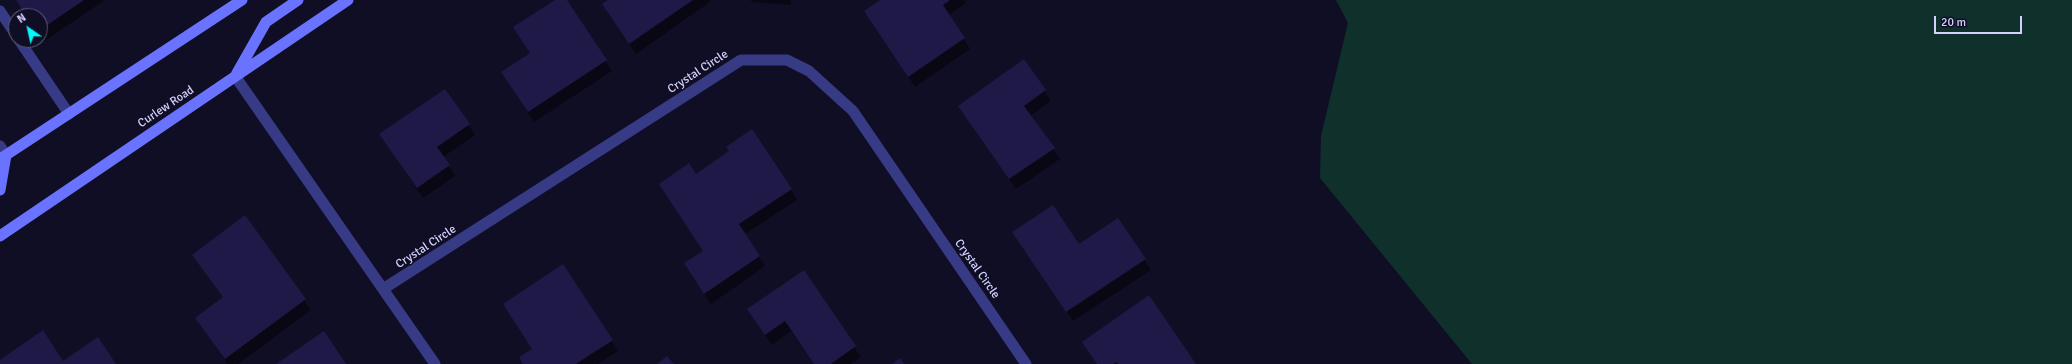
<!DOCTYPE html>
<html>
<head>
<meta charset="utf-8">
<style>
  body { margin:0 }
  #map { position:relative; width:2072px; height:364px; overflow:hidden; background:#100e25; font-family:Signika,sans-serif }
  canvas { display:block }
  .north { position:absolute; left:8px; top:8px; width:40px; height:40px; box-sizing:border-box; background:#100e25; border:1px solid #5e5c7c; border-radius:50%; rotate:326deg; font-size:11px; font-weight:700; line-height:16px; text-align:center; color:#d3d2ff }
  .north::after { content:''; display:block; margin:auto; width:14px; height:18px; background:#00fbfd; clip-path:polygon(50% 0,100% 100%,50% 72%,0 100%) }
  .scale { position:absolute; left:1934px; top:16px; width:88px; height:18px; box-sizing:border-box; border:2px solid #d3d2ff; border-top:0; padding-left:5px; font-size:12px; line-height:14px; white-space:nowrap; color:#d3d2ff; -webkit-text-stroke:3px #100e25; paint-order:stroke }
</style>
</head>
<body>
<div id="map">
<canvas width="2072" height="364"></canvas>
<div class="north">N</div>
<div class="scale">20 m</div>
</div>
<script>
const c = document.querySelector('canvas').getContext('2d');
c.lineJoin = 'round';
function fill(path, color) { c.fillStyle = color; c.fill(path, 'evenodd'); }
function trace(path, color, width, dash) { c.strokeStyle = color; c.lineWidth = width; c.lineCap = dash ? 'butt' : 'round'; c.setLineDash(dash || []); c.stroke(path); }
function drawText(font, color, halo, rows, align = 'center') {
  c.font = font + ' Signika,sans-serif'; c.lineWidth = 3; c.setLineDash([]); c.textBaseline = 'middle'; c.strokeStyle = halo; c.fillStyle = color; for (const [text, x, y, turn = 0] of rows) {
    c.save(); c.translate(x, y); c.rotate((+turn || 0) * Math.PI / 180); c.textAlign = isNaN(turn) ? turn : align; if (halo) c.strokeText(text, 0, 0); c.fillText(text, 0, 0); c.restore();
  }
}
fill(new Path2D(`
  M1336,0h736v364h-600l-152,-186 1,-42 27,-113z`), '#10302c');
fill(new Path2D(`
  M16,0h89l-62,42 -3,-6v-20h-14z
  M556,0h10l46,71 -78,51 -26,-40 23,-28z
  M610,0h99l1,2 -74,52 -27,-39z
  M750,0h41v5l-39,-3z
  M882,0h82l2,3 -17,12 21,34 -55,38 -44,-65z
  M1024,61l27,40 -21,15 30,43 -44,30 -57,-83z
  M445,90l30,45 -32,22 12,19 -32,22 -36,-53z
  M695,175l96,15 6,10 -52,34 20,32 -54,38 -20,-30 13,-23z
  M245,217l66,93 -73,54h-10l-32,-46 28,-20 -30,-43z
  M1118,219l33,51 -78,51 -53,-78 59,2z
  M563,265l55,86 -20,13h-74l9,-14z
  M804,272l57,85 -10,7h-37l-23,-33 -19,14 -17,-25z
  M1083,342l111,22h-97z`), '#0007');
fill(new Path2D(`
  M16,0h68l-44,30v-14h-14z
  M555,0h12l40,60 -79,52 -27,-40 29,-19 -17,-26z
  M608,0h85l-64,44 -27,-40z
  M880,0h70l-7,5 22,33 -57,39 -44,-66z
  M1024,59l22,31 -22,16 31,42 -46,31 -51,-73z
  M445,89l25,35 -33,23 13,18 -33,23 -38,-54z
  M752,129l40,60 -53,35 21,32 -56,38 -20,-31 19,-12 -44,-67 30,-21 7,11 33,-23 -3,-4z
  M1053,205l26,39 39,-26 28,41 -80,53 -54,-80z
  M245,215l61,84 -81,60 -30,-41 28,-21 -31,-42z
  M563,264l50,76 -37,24h-53l-4,-7 13,-8 -29,-45z
  M804,270l52,76 -25,18h-17l-29,-43 -20,14 -18,-26z
  M1149,295l47,69h-78l-1,-2 -4,2h-16l-15,-22z
  M43,330l20,31 35,-24 18,27h-116v-4z
  M324,331l22,33h-70z
  M667,356l7,8h-17z
  M900,358l4,6h-12z`), '#1e1947');
trace(new Path2D(`
  M0,11l16,24
  M19,40l50,74
  M0,146l6,9`), '#373b86', 11);
trace(new Path2D(`
  M235,76l200,288
  M383,289l358,-229h46l22,11 44,40 173,253`), '#373b86', 11);
trace(new Path2D(`
  M237,73l29,-51 32,-22
  M0,159l242,-159
  M0,190l6,-35
  M0,236l348,-236`), '#6973ff', 11);
drawText('12px', '#d3d2ff', '#100e25', [
  ["Crystal Circle",698,72,-33],
  ["Curlew Road",166,107,-34],
  ["Crystal Circle",426,247,-33],
  ["Crystal Circle",977,269,55]
]);
</script>
</body>
</html>
